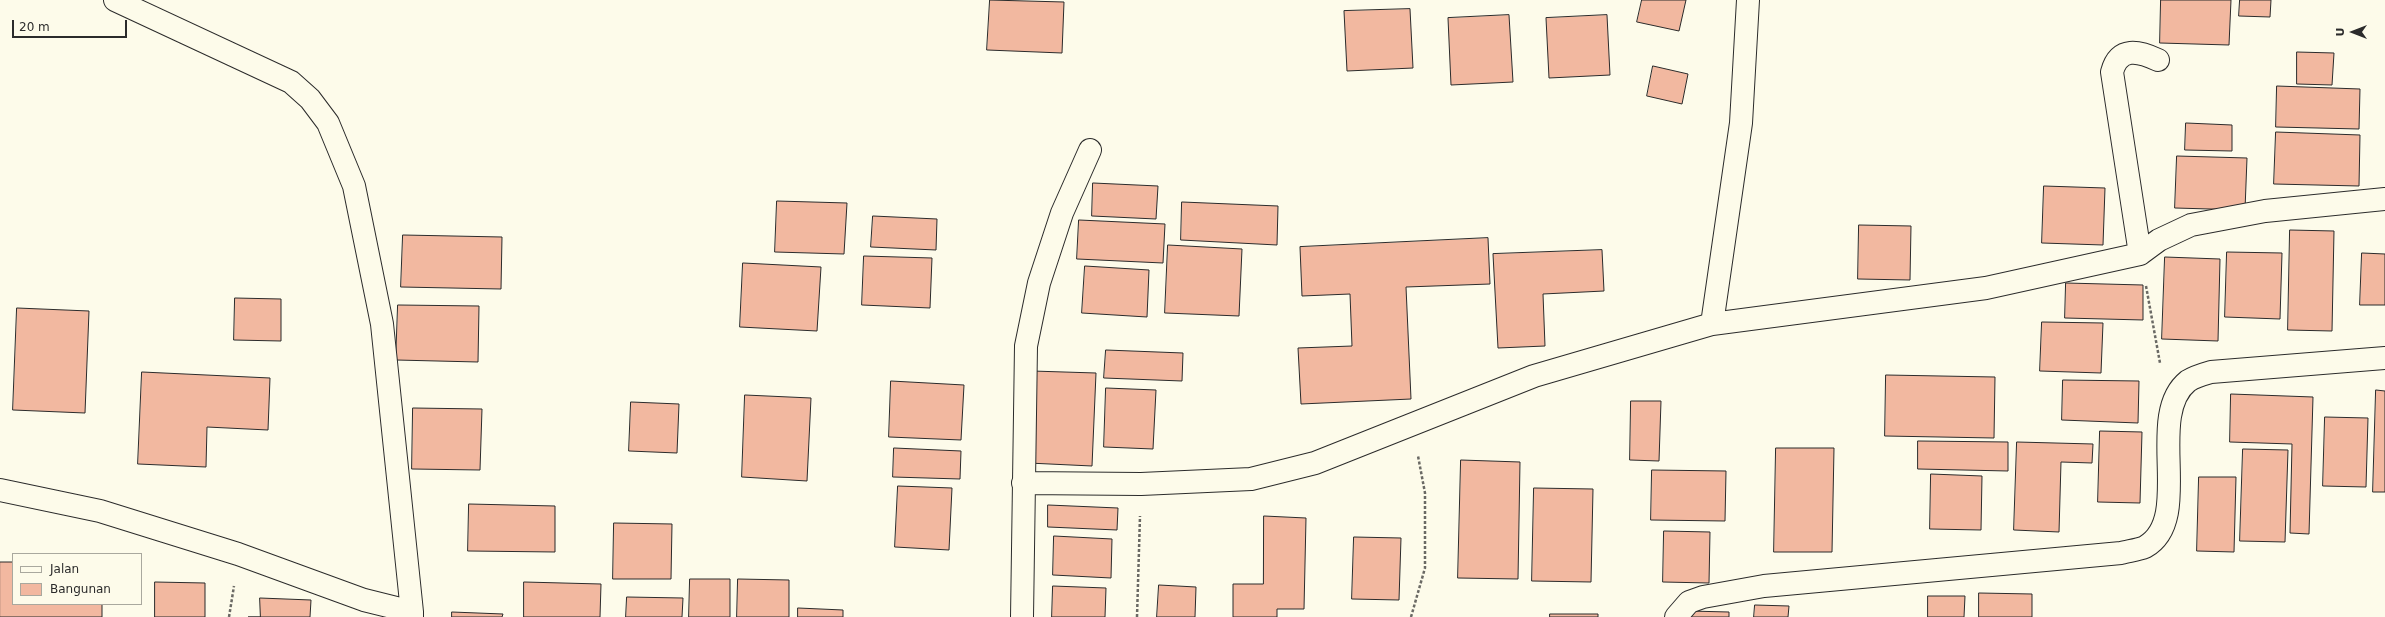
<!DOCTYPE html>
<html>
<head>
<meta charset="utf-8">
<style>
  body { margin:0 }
  #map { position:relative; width:2385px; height:617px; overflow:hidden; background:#fdfbea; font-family:"DejaVu Sans",sans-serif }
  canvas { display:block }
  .legend { position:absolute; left:12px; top:553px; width:130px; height:52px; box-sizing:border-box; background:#fdfbea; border:1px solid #a9a89e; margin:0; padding:5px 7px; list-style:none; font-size:12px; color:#2b2b2b }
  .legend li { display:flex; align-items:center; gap:8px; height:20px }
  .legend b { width:20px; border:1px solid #a9a89e }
  .north { position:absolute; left:2333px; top:12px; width:40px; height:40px; -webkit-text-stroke:3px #fdfbea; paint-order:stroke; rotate:270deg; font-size:11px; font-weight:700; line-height:16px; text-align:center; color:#2b2b2b }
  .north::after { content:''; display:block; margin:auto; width:14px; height:18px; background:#2b2b2b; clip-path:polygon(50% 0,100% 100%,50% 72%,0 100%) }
  .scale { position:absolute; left:12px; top:20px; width:115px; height:18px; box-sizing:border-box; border:2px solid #2b2b2b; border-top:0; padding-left:5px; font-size:12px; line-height:14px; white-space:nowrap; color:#2b2b2b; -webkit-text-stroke:3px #fdfbea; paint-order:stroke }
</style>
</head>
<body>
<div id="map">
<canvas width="2385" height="617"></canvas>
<ul class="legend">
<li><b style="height:5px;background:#fdfbea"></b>Jalan</li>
<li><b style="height:11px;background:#f2b8a0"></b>Bangunan</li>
</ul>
<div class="north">U</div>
<div class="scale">20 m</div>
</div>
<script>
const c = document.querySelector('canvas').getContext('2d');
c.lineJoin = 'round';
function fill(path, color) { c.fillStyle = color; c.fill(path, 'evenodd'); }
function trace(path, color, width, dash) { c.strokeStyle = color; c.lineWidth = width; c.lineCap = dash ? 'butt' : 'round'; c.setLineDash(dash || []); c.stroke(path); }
const building = new Path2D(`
  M990,0l74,2 -2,51 -75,-3z
  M1642,0h44l-7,31 -42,-9z
  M2161,0h70l-2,45 -69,-2z
  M2240,0h31l-1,17 -31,-1z
  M1410,9l3,59 -66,3 -3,-60z
  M1509,15l4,67 -62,3 -3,-67z
  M1607,15l3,60 -61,3 -3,-60z
  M2297,52l37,1 -2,32 -35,-1z
  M1653,66l35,8 -6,30 -35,-8z
  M2277,86l83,3 -1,40 -83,-2z
  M2186,123l46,2v26l-47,-1z
  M2276,132l84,3 -1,51 -85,-2z
  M2177,156l70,2 -2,52 -70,-2z
  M1093,183l65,3 -2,33 -64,-3z
  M2044,186l61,2 -2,57 -61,-2z
  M777,201l70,2 -3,51 -69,-2z
  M1182,202l96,4 -1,39 -96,-5z
  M873,216l64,3 -1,31 -65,-3z
  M1079,220l86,4 -2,39 -86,-4z
  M1859,225l52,1 -1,54 -52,-1z
  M2290,230l44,1 -2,100 -44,-1z
  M403,235l99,2 -1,52 -100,-2z
  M1488,238l2,46 -84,3 5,112 -110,5 -3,-56 54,-2 -2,-52 -48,2 -2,-49z
  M1168,245l74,4 -3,67 -74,-3z
  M1602,250l2,41 -61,3 2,52 -47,2 -5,-94z
  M2227,252l55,1 -2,66 -55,-2z
  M2362,253l23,1v51h-25z
  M864,256l68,2 -2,50 -68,-3z
  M2165,257l55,2 -2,82 -56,-2z
  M743,263l78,4 -4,64 -77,-4z
  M1085,266l64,4 -2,47 -65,-4z
  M2066,283l77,2v35l-78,-2z
  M235,298l46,1v42l-47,-1z
  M398,305l81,1 -1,56 -82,-2z
  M17,308l72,3 -4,102 -72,-3z
  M2042,322l61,1 -2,50 -61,-2z
  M1106,350l77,3 -1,28 -78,-3z
  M1032,371l64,2 -4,93 -64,-3z
  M142,372l128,6 -2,52 -61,-3 -1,40 -68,-3z
  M1886,375l109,2 -1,61 -109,-2z
  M2063,380l76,1 -1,42 -76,-3z
  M891,381l73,4 -3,55 -72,-3z
  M1106,388l50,2 -3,59 -49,-2z
  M2376,390l9,1v101h-12z
  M2231,394l82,3 -4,137 -19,-1 2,-89 -62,-2z
  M745,395l66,3 -4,83 -65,-4z
  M1631,401h30l-2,60 -29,-1z
  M631,402l48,2 -2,49 -48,-2z
  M413,408l69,1 -2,61 -68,-1z
  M2325,417l43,1 -2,69 -43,-1z
  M2100,431l42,1 -2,71 -42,-1z
  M1918,441l90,1v29l-90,-2z
  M2017,442l76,2 -1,19 -31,-1 -2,70 -45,-2z
  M894,448l67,3 -1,28 -67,-2z
  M1776,448h58l-2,104h-58z
  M2243,449l45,1 -3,92 -45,-1z
  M1461,460l59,2 -2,117 -60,-1z
  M1652,470l74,1 -1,50 -74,-1z
  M1931,474l51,2 -1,54 -51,-1z
  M2199,477h37l-2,75 -37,-1z
  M898,486l54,2 -3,62 -54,-3z
  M1534,488l59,1 -2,93 -59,-1z
  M469,504l86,2v46l-87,-1z
  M1048,505l70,3 -1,22 -69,-3z
  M1264,516l42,2 -2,91h-27v8h-44v-33h30z
  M614,523l58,1 -1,55h-58z
  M1664,531l46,1 -1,51 -46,-1z
  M1054,536l58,3 -1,39 -58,-3z
  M1354,537l47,1 -2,62 -47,-1z
  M0,562h13v42h89v13h-102z
  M690,579h40v38h-41z
  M738,579l51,1v37h-52z
  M155,582l50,1v34h-50z
  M524,582l77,2 -1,33h-76z
  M1159,585l37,2 -1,30h-38z
  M1053,586l53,2 -1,29h-53z
  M1979,593l53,1v23h-53z
  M1928,596h37l-1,21h-36z
  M627,597l56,1 -1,19h-56z
  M260,598l51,2 -1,17h-62h12z
  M1755,605l34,1 -1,11h-34z
  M798,608l45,2v7h-45z
  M1689,611l40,1v5h-40z
  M452,612l51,2 -1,3h-50z
  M1550,614h48v3h-48z`);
fill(building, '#f2b8a0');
trace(building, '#2b2b2b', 1);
const street = new Path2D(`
  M115,0l176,82 19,17 18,24 26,63 28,138 30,288
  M2140,254l-28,-182c7,-26 27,-21 46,-12
  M1712,324l29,-201 7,-123
  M1023,483l118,1 110,-5 64,-16 219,-87 178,-52 274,-36 154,-34 19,-14 32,-15 74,-14 120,-12
  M0,490l100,21 138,43 126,46 48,12v5
  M1022,617l4,-271 13,-63 23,-70 28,-63
  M1676,617l13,-15 14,-5 61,-11 357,-33c7,-2 17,-3 24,-6 50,-28 -1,-131 43,-166 6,-4 16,-7 23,-9l174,-14`);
trace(street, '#2b2b2b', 24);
trace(new Path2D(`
  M2146,286l14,77
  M229,617l5,-31
  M1137,617l3,-101
  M1411,617l14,-49v-75l-7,-37`), '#6a6964', 2.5, [3, 2]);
trace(street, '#fdfbea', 22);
</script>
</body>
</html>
